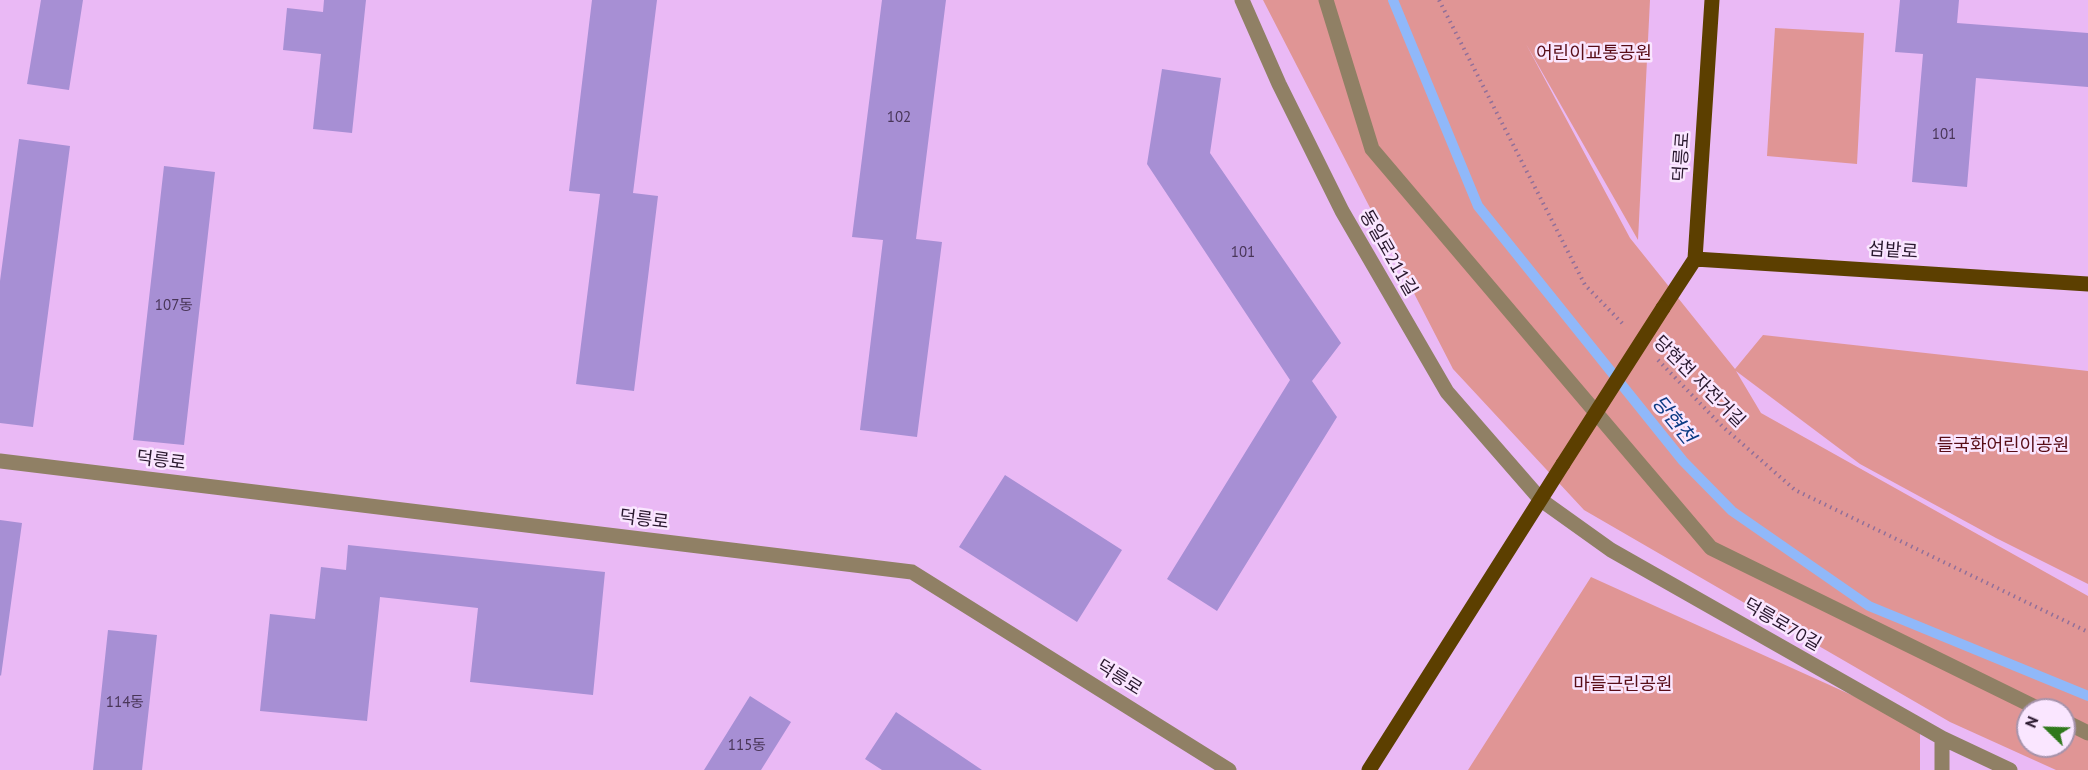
<!DOCTYPE html>
<html>
<head>
<meta charset="utf-8">
<style>
  body { margin:0 }
  #map { position:relative; width:2088px; height:770px; overflow:hidden; background:#eab9f5; font-family:"PT Sans",sans-serif }
  canvas { display:block }
  .north { position:absolute; left:2016px; top:698px; width:60px; height:60px; box-sizing:border-box; background:#fae6ff; border:2px solid #a693ab; border-radius:50%; rotate:293deg; font-size:16px; font-weight:700; line-height:24px; text-align:center; color:#28172d }
  .north::after { content:''; display:block; margin:auto; width:21px; height:27px; background:#2f781c; clip-path:polygon(50% 0,100% 100%,50% 72%,0 100%) }
</style>
</head>
<body>
<div id="map">
<canvas width="2088" height="770"></canvas>
<div class="north">N</div>
</div>
<script>
const c = document.querySelector('canvas').getContext('2d');
c.lineJoin = 'round';
function fill(path, color) { c.fillStyle = color; c.fill(path, 'evenodd'); }
function trace(path, color, width, dash) { c.strokeStyle = color; c.lineWidth = width; c.lineCap = dash ? 'butt' : 'round'; c.setLineDash(dash || []); c.stroke(path); }
function drawText(font, color, halo, rows, align = 'center') {
  c.font = font + ' "PT Sans","Noto Sans KR",sans-serif'; c.lineWidth = 5; c.setLineDash([]); c.textBaseline = 'middle'; c.strokeStyle = halo; c.fillStyle = color; for (const [text, x, y, turn = 0] of rows) {
    c.save(); c.translate(x, y); c.rotate((+turn || 0) * Math.PI / 180); c.textAlign = isNaN(turn) ? turn : align; if (halo) c.strokeText(text, 0, 0); c.fillText(text, 0, 0); c.restore();
  }
}
fill(new Path2D(`
  M1263,0h387l-12,240 -112,-196 104,194 105,131 28,-34 325,36v213l-92,-46 -136,-74 -124,-93 25,42 327,183v174h-32l-106,-48 -366,-212 -131,-141zM2028,710h36v36h-36z
  M1775,28l89,5 -7,131 -90,-8z
  M1591,577l329,149v44h-452z`), '#e09595');
trace(new Path2D(`
  M1393,0l85,206 205,255 49,50 137,95 219,90`), '#90b8f9', 10);
fill(new Path2D(`
  M41,0h42l-14,90 -42,-6z
  M324,0h42l-14,133 -39,-4 8,-75 -38,-4 4,-42 36,4z
  M592,0h65l-24,193 25,3 -24,195 -58,-7 24,-190 -31,-3z
  M882,0h64l-30,239 26,3 -25,195 -57,-7 23,-190 -31,-3z
  M1900,0h59l-2,23 131,10v54l-112,-9 -9,109 -55,-5 11,-128 -28,-2z
  M1162,69l59,9 -11,75 131,190 -29,38 25,36 -120,194 -50,-32 123,-199 -143,-216z
  M19,139l51,7 -37,281 -33,-4v-142z
  M164,166l51,6 -31,273 -51,-5z
  M1005,475l117,75 -45,72 -118,-75z
  M0,520l22,3 -21,153 -1,-1z
  M348,545l257,27 -12,123 -123,-13 8,-74 -98,-11 -13,124 -107,-10 10,-97 45,5 6,-52 25,3z
  M108,630l49,5 -15,135h-49z
  M750,696l41,26 -30,48h-57z
  M896,712l86,58h-100l-17,-11z`), '#a78fd4');
trace(new Path2D(`
  M1439,0l146,285 38,39
  M1658,360l64,66 73,64 293,142`), '#916f99', 4, [1.5, 4.5]);
trace(new Path2D(`
  M1242,0l37,84 63,127 105,181 94,108 70,50 331,188 68,32
  M1326,0l46,149 339,399 330,162
  M0,461l912,111 317,198
  M2064,721l24,12
  M1942,738v32`), '#908065', 15);
trace(new Path2D(`
  M1695,259l393,25
  M1663,308l32,-49 17,-259
  M1369,770l194,-306`), '#5c3f00', 15);
trace(new Path2D(`
  M1563,464l100,-156`), '#5c3f00', 15);
drawText('15px', '#483557', null, [
  ["102",899,118],
  ["101",1944,135],
  ["101",1243,253],
  ["107동",174,306],
  ["114동",125,703],
  ["115동",747,746]
]);
drawText('18px', '#580d17', '#fae6ff', [
  ["어린이교통공원",1594,54],
  ["들국화어린이공원",2003,446],
  ["마들근린공원",1623,685]
]);
drawText('18px', '#28172d', '#fae6ff', [
  ["덕릉로",1682,157,-86],
  ["섬밭로",1893,251,4],
  ["동일로211길",1388,253,60],
  ["당현천 자전거길",1699,382,45],
  ["덕릉로",161,461,7],
  ["덕릉로",644,520,7],
  ["덕릉로70길",1782,625,30],
  ["덕릉로",1119,678,32]
]);
drawText('italic 20px', '#0c3a83', '#fae6ff', [
  ["당현천",1673,420,51]
]);
</script>
</body>
</html>
